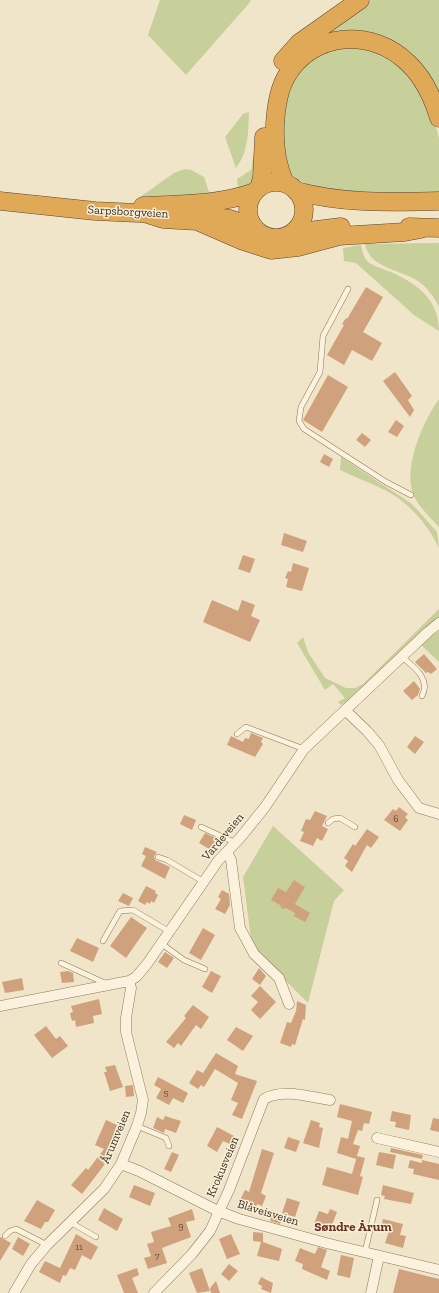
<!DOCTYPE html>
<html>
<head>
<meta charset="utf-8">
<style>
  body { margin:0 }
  canvas { display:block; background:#f0e5c8 }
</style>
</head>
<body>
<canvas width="439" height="1293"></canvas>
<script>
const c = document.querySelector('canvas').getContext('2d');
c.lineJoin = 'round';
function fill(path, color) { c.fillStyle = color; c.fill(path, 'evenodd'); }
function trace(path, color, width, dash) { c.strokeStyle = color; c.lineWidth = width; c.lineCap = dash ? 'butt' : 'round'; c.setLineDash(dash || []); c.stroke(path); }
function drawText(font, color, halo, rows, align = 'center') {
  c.font = font + ' "Zilla Slab",serif'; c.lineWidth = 3; c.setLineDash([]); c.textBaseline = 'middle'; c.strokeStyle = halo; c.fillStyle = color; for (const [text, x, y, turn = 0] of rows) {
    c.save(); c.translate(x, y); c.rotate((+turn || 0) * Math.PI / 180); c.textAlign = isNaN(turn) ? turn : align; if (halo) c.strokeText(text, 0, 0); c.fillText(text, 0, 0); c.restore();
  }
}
fill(new Path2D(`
  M160,0h90l1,1 -65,74 -38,-40z
  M371,0h68v103l-29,-45 -83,-20 -1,-5z
  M367,45l40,24 24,40 8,29v55l-63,1 -60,-6 -22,-10 -8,-10 -5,-51 7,-29 16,-23 26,-17z
  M249,112c-1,20 0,39 -13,56l-11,-31 18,-23z
  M256,140l-2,44 -16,3 -1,-8 14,-9z
  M185,169l6,1 13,7 6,18 -70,2 34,-24z
  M439,243v64c-5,-10 -11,-19 -21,-26 -18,-12 -48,-12 -53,-37z
  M361,245c1,6 3,13 7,17 7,5 16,7 23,10 27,12 48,28 48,59l-25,-16 -58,-52 -12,-2 -1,-13z
  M439,399v128c-8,-9 -20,-20 -25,-31 -12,-27 9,-75 25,-97z
  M341,457l71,47 25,28 2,16c-9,-19 -23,-37 -41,-50 -13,-10 -42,-20 -58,-28z
  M439,609v9l-91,83 -7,4 -3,-3 7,-4 -12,-14 -8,6 -28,-47 6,-6 5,15 17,26 21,10h9l8,-4z
  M439,631v31l-19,-18z
  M273,826l71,64 -10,11 -26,102 -56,-56 -9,-70z`), '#c7cf9b');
fill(new Path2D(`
  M366,287l17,10 -20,35 19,11 -10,18 -20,-11 -8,15 -17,-10 17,-30 -2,-1 4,-6 1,1z
  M395,372l17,24 -4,4 6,10 -4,7 -27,-36z
  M328,375l20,12 -26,45 -19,-12z
  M396,420l8,6 -7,11 -9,-5z
  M362,433l9,7 -6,7 -9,-7z
  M324,454l9,5 -4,8 -9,-5z
  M284,533l23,8 -4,11 -22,-7z
  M243,555l12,4 -5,14 -12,-4z
  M293,563l16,5 -7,23 -16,-4 2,-8 -3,-1 3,-7 3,1z
  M212,600l26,11 4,-11 13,5 -4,11 9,4 -10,22 -47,-20z
  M424,654l13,15 -6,5 -3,-2 -2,1 -11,-11z
  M414,681l6,8 -2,6 -6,5 -9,-9z
  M251,733l12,5 -2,4 2,2 -8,13 -28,-12 4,-9 12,6 2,-4 4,1z
  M415,736l9,6 -9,12 -8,-7z
  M399,807l9,7 -3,3 3,3 -8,11 -16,-11 9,-11 3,2z
  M315,811l12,5 -5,10 6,3 -6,12 -5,-3 -4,8 -13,-5 4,-9 -3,-1 5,-12 4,1z
  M184,815l12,5 -4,10 -12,-6z
  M367,829l12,8 -8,11 -4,-3 -15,27 -7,-6 3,-5 -4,-3 9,-14 2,2z
  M205,833l13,6 -7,11 -12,-7z
  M145,847l12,5 -3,4 1,4 15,7 -5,12 -24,-13 5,-10 -4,-2z
  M294,880l11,7 -10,17 15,9 -5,9 -11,-6 1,-3 -9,-5 -4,1 -2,-4 -9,-5 7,-12 8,4z
  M146,886l10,5 -1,2 3,2 -4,8 -3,-2 -1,3 -3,-2 -2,3 -7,-4z
  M222,890l7,4 1,11 -5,9 -10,-5 6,-10 -3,-2z
  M123,893l10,5 -4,8 -11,-5z
  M131,917l16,11 -21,30 -16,-12z
  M203,928l12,7 -14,25 -12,-7z
  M77,938l22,10 -6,14 -23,-11z
  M165,952l9,6 -7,10 -9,-6z
  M259,968l7,8 -6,9 -8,-6z
  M68,971l5,2 1,9 -12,1 -2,-11z
  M211,971l10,5 -9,17 -10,-6z
  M22,978l2,12 -19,3 -3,-11z
  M260,986l16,16 -16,17 -9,-9 7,-8 -7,-6z
  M99,999l3,15 -9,2 1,7 -18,4 -1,-7 -3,1 -2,-8 3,-1 -2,-6z
  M297,1001l9,4 -1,15 -2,-1 -8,26 -3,-1 -1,3 -11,-4 7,-21 4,1 5,-12z
  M193,1005l16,12 -8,12 -5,-4 -15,21 -3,-3 -4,5 -8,-6 20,-24 -2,-2z
  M46,1026l10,13 4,-3 8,10 -16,12 -18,-23z
  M236,1027l17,9 -10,15 -16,-11z
  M216,1053l22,13 -3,8 22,7 -15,38 -10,-4 6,-12 -7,-3 7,-17 -23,-14 -11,18 -3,-2 -3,4 -9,-6 8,-13 6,3z
  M115,1065l8,22 -13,4 -6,-19h3l-2,-5z
  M158,1077l30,16 -5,10 -10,-5 -4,7 -13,-7 5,-9 -7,-4z
  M133,1085l1,11 -8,1 -1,-11z
  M340,1104l32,8 -3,12 -5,-1 -2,8 -4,-1 -5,14 7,2 -4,13 -19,-6 4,-16 7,2 4,-18 -15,-4z
  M392,1111l19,4 -2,15 -14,-3 1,-5 -6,-1z
  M165,1116l16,5 -5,12 -11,-4 -1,4 -11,-5 4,-11 6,3z
  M433,1118l6,1v13l-9,-2z
  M106,1120l11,5 -3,8h2l-13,30 2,1 -23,30 -11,-9 15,-17 2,2 16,-21 -9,-4z
  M311,1120l9,3 -1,4 4,1 -4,20 -16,-5z
  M217,1127l17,9 -4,8 -7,-3 -6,11 -10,-6z
  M288,1137l12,4 -4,11 -12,-4z
  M391,1148l32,7 -1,4 -32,-7z
  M262,1149l12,4 -13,40 5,3 -4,10 -5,-2 -1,3 -16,-7 5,-10 4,2z
  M172,1152l7,3 -8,17 -7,-3z
  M379,1152l17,3 -3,14 -17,-4z
  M357,1156l8,2 -5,18 3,1 -5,18 -36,-10 5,-18 25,7z
  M410,1160l12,3v-3l17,4v16l-26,-6 1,-5 -6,-1z
  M134,1185l21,8 -5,13 -21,-9z
  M383,1185l31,8 -3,11 -27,-5 1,-3 -4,-1z
  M287,1198l13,4 -5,15 -13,-4z
  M37,1200l18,10 -7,12h-3l-4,7 -17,-8z
  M104,1208l19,11 -6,12 -19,-11z
  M192,1209l3,11 -9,2 5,15 -29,11 5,15 -19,6 -4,-11 7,-2 -4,-12 7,-2 -3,-10 20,-6 -3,-8z
  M330,1209l7,3 -7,18 -16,-6 5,-13 9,3z
  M273,1211l10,4 -3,9 -10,-3z
  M383,1219l20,5 -3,11 6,1 -3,12 -18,-5 4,-12 -8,-2z
  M253,1232l10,1v9l19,7 -3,12 -22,-5 4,-14 -8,-1z
  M76,1234l22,13 -7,13 -9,-5 -7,15 -5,-2 -4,8 -3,-1 -3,8 -21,-11 6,-11 15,7z
  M231,1234l9,20 -13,5 -8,-20z
  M0,1237l11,6 -11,18z
  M18,1237l12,7 -7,12 -11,-7z
  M318,1247l9,3 -6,17 9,4 -3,9 -25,-11 1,-5 -8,-3 5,-13 15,6z
  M341,1255l13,3 -4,20 -13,-3z
  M229,1264l9,7 -9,10 -8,-7z
  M137,1268l2,7 -7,3 6,15h-14l-7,-18z
  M202,1268l8,23 -13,2 -8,-20z
  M399,1269l40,10v14h-46z
  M261,1277l12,6 -2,10 -10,-4 1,-3 -4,-2z
  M216,1281l4,12h-9l-1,-5z`), '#cfa27d');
const lane = new Path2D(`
  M348,289l-25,47 -3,36 -19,35 -2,14 5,8 82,53 25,13
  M402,657c12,10 29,22 20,39
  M237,734l9,-7 58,22
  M328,823l5,-4 7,-1 15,9
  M201,827l35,16
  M158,857l9,3 37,22
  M103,941l17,-30 13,-1 37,22
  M162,944l22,16 21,9
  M61,963l46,21
  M137,1126l29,12 3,8
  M70,1222l26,15
  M5,1236l5,-5 6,-2 31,16
  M365,1252l12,-52`);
const street = new Path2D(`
  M345,710l22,21 12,14 19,35 21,28 20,6
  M227,852l4,8 9,68 14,26 25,24 10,26
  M0,1006l129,-25 7,-4 11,-13 71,-103 22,-23 25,-31 39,-58 124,-117 11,-9
  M377,1138l62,14
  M121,1164l18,7 79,40 21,8 87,24 113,27
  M14,1293l17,-29 16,-19 57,-56 17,-25 16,-38 4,-13 2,-13 -17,-68v-14l5,-30 -2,-7
  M154,1293l38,-39 18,-23 19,-41 35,-91c19,-11 45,-2 66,1
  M371,1293l8,-37`);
const highway = new Path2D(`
  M283,61l16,-18 61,-43
  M248 210a28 28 0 1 1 56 0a28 28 0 1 1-56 0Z
  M285,183c-9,-19 -11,-37 -10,-59 1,-16 3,-33 11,-47 25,-45 86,-50 122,-14 16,15 25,35 31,55
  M259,188l3,-10 2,-41
  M296,191c48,13 94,11 143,10
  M0,201l95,10 64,3
  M143,206c39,-2 75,-1 112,-14
  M147,214l16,5 34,2 46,20 28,9 27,-3 41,-11 66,-4 16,-3
  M196,215l34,4 25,9
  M409,227l30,1
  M292,233l49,-6`);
trace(lane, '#8d785c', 6);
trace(street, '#8d785c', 11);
trace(highway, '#5b4530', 19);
trace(lane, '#faf2dc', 5);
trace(street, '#faf2dc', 10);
trace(highway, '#e0a958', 18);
drawText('10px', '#624c37', null, [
  ["6",396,819],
  ["5",166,1093],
  ["9",181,1226],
  ["11",79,1247],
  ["7",157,1256]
]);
drawText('12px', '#3d2f20', '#f7efd8', [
  ["Sarpsborgveien",128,212,3],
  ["Vardeveien",223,837,-50],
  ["Årumveien",116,1137,-67],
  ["Krokusveien",223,1167,-67],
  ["Blåveisveien",268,1213,17]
]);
drawText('bold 13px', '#6b311e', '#f7efd8', [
  ["Søndre Årum",353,1227]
]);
</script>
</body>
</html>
